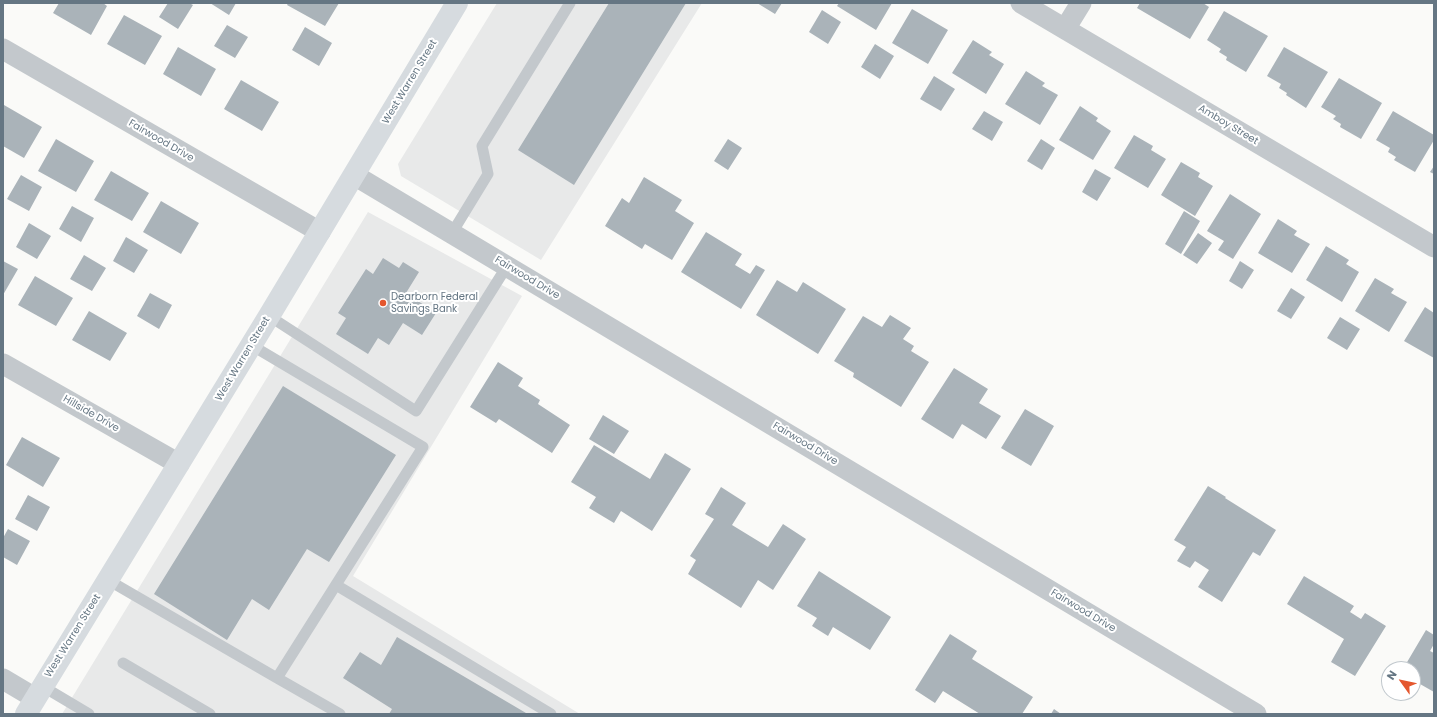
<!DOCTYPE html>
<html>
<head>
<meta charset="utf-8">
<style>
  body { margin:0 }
  #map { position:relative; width:1437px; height:717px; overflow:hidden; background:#fafaf8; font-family:Poppins,sans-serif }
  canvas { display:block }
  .frame { position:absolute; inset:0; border:4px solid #657683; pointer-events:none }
  .north { position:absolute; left:1381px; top:661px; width:40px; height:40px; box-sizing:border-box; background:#fff; border:1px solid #c1c8cd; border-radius:50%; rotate:303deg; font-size:11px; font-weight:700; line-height:16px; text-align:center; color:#657683 }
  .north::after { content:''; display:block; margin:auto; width:14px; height:18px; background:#e4572e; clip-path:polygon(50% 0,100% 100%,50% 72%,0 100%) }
</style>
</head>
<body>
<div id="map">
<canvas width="1437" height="717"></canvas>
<div class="frame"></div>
<div class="north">N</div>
</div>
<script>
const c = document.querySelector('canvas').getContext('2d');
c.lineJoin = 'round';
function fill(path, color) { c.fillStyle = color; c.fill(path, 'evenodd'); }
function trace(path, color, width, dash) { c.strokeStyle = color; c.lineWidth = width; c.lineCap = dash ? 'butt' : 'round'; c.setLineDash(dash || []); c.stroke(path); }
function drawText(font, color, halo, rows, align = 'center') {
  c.font = font + ' Poppins,sans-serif'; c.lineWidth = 4; c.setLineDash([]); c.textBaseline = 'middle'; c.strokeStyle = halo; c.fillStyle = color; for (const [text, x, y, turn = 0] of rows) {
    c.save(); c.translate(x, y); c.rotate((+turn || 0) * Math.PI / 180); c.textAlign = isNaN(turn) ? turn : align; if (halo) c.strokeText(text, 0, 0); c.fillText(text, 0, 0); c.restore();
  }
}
fill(new Path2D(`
  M497,3h205l-161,257 -140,-84 -3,-12z
  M368,212l154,84 -169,280 227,138h-518z`), '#e8e9e9');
fill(new Path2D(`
  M59,3h44l4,3 -16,29 -38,-22z
  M168,3h21l4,2 -15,24 -19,-12z
  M210,3h26l-7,12z
  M288,3h51l-14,23 -38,-21z
  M609,3h40l2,1 1,-1h34l-112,182 -56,-35z
  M757,3h25l-7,11z
  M839,3h53l-16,27 -39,-24z
  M1140,3h63l6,4 -19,32 -53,-31z
  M912,9l36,21 -20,34 -36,-21z
  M822,10l19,12 -13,22 -19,-12z
  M1224,11l44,25 -22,36 -20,-12 1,-3 -8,-5 2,-3 -14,-9z
  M124,15l38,21 -17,29 -38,-21z
  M227,25l21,12 -13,21 -21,-12z
  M305,27l27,16 -13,23 -27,-16z
  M973,40l19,12 -3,3 15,9 -18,30 -34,-21z
  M875,44l19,12 -14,23 -19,-12z
  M178,47l38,22 -15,27 -38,-22z
  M1284,47l44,25 -22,36 -20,-13 1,-2 -8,-5 2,-4 -14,-8z
  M1026,71l19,12 -3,3 16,9 -18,30 -35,-21z
  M934,76l21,13 -14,22 -21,-12z
  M1339,78l43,25 -21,36 -21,-12 1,-3 -8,-5 3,-3 -15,-9z
  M241,80l38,22 -17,29 -38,-22z
  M4,105l38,22 -18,31 -21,-12z
  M1080,106l18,12 -2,3 15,10 -18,29 -34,-20z
  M984,111l19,11 -11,19 -20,-12z
  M1393,111l41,24v5l-19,32 -21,-12 2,-3 -8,-5 2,-4 -14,-8z
  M1134,135l19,11 -2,4 15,9 -18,29 -34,-20z
  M56,139l38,22 -18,31 -38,-21z
  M728,139l14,9 -14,22 -14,-9z
  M1041,139l14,9 -13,22 -15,-9z
  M1181,162l19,11 -2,4 15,9 -18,30 -34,-21z
  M1434,166v8l-4,-2z
  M1095,169l16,9 -14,23 -15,-9z
  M111,171l38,22 -17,28 -38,-21z
  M21,175l21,12 -13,24 -22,-12z
  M644,177l38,23 -7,11 19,12 -22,37 -27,-16 -3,5 -37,-23 17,-28 7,5z
  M1230,194l31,20 -28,45 -15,-9 6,-9 -17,-10z
  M161,201l38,22 -18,31 -38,-22z
  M72,206l22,12 -13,24 -22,-13z
  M1184,211l16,10 -19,33 -16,-10z
  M1278,219l19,12 -3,4 16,9 -18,29 -34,-20z
  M29,223l22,13 -14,23 -21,-12z
  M706,232l36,22 -7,11 15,9 6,-9 9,5 -24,39 -60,-37z
  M1198,233l14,10 -15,21 -14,-9z
  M126,237l22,13 -14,23 -21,-12z
  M1326,246l23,14 -3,4 13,8 -17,30 -36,-22z
  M84,255l22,13 -14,23 -22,-12z
  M383,258l16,10 4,-6 16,10 -13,21 30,20 -14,22 -19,-12 -14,22 -11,-7 -10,16 -32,-20 10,-16 -8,-5 28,-44 7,5z
  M3,261l15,8 -15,26z
  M1240,261l14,9 -12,19 -13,-8z
  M35,276l38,22 -17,28 -38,-21z
  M1375,278l19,11 -3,4 16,9 -18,30 -34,-21z
  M777,280l20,12 6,-10 43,27 -28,45 -62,-39z
  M1291,288l14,9 -14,22 -14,-8z
  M150,293l22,12 -13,24 -22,-13z
  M1425,307l9,6v45l-30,-17z
  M89,311l38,22 -17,28 -38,-21z
  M890,315l21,13 -8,11 11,7 -3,5 18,11 -28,45 -48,-30 1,-4 -20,-12 29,-45 19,11z
  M1340,317l20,12 -13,21 -20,-12z
  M498,362l25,16 -5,8 22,14 -2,4 32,21 -18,28 -53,-34 -3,4 -26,-16z
  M954,368l34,21 -9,14 22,13 -15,23 -24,-15 -9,15 -32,-20z
  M283,386l113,69 -67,107 -22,-13 -38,61 -17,-11 -25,41 -73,-46z
  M1025,409l29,17 -23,40 -30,-18z
  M603,415l26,16 -15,23 -25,-15z
  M22,437l38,21 -17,29 -37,-22z
  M594,445l56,34 15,-26 26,16 -39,62 -31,-20 -7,12 -25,-15 7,-11 -25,-15z
  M1208,486l18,11 -1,1 51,32 -16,26 -7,-4 -31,50 -24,-15 11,-17 -14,-9 -5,7 -13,-7 9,-14 -12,-7z
  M721,487l25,16 -14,22 36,22 15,-23 23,15 -33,51 -15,-10 -17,28 -53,-34 8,-14 -6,-4 24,-37 -9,-5z
  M28,495l22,12 -13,24 -22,-12z
  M8,529l22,12 -13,24 -14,-8v-19z
  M819,571l72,46 -21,33 -37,-23 -5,9 -16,-10 5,-8 -20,-12z
  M1304,576l50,30 -4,6 11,7 4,-6 21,13 -31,50 -24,-14 13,-23 -57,-35z
  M1426,630l8,5v9l-4,7 4,2v39l-21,-12v-11h-10z
  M950,634l27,17 -5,8 61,38 -11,17h-42l-37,-23 -8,12 -20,-13z
  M397,637l129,76 -1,1h-136l3,-5 -49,-31 17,-26 21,13z
  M1054,709l7,5h-10z`), '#aab3b9');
trace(new Path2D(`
  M452,233l36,-59 -6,-28 88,-143
  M269,316l147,95 91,-145
  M108,580l169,98 146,-231 -172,-102
  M336,585l215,129
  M123,663l87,51
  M277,678l63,36
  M42,686l47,28`), '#c3c8cc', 11);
trace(new Path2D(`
  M1021,3l413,244
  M1065,29l16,-26
  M3,49l317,183
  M354,175l902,539
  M3,364l176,100
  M3,679l32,19`), '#c3c8cc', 21);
trace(new Path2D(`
  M26,714l243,-398 188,-313`), '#d6dbdf', 22);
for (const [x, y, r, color] of [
  [383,303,4,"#e4572e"]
]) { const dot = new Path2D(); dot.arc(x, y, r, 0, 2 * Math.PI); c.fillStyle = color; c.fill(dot); trace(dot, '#fff', 1.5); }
drawText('10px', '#657683', '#fff', [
  ["West Warren Street",410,82,-59],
  ["Amboy Street",1228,125,31],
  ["Fairwood Drive",161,141,30],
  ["Fairwood Drive",527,278,31],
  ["West Warren Street",243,359,-59],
  ["Hillside Drive",91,414,30],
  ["Fairwood Drive",805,444,31],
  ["Fairwood Drive",1083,611,31],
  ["West Warren Street",73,636,-58]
]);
drawText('10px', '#657683', '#fff', [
  ["Dearborn Federal",391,297],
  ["Savings Bank",391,309]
], 'left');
</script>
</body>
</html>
